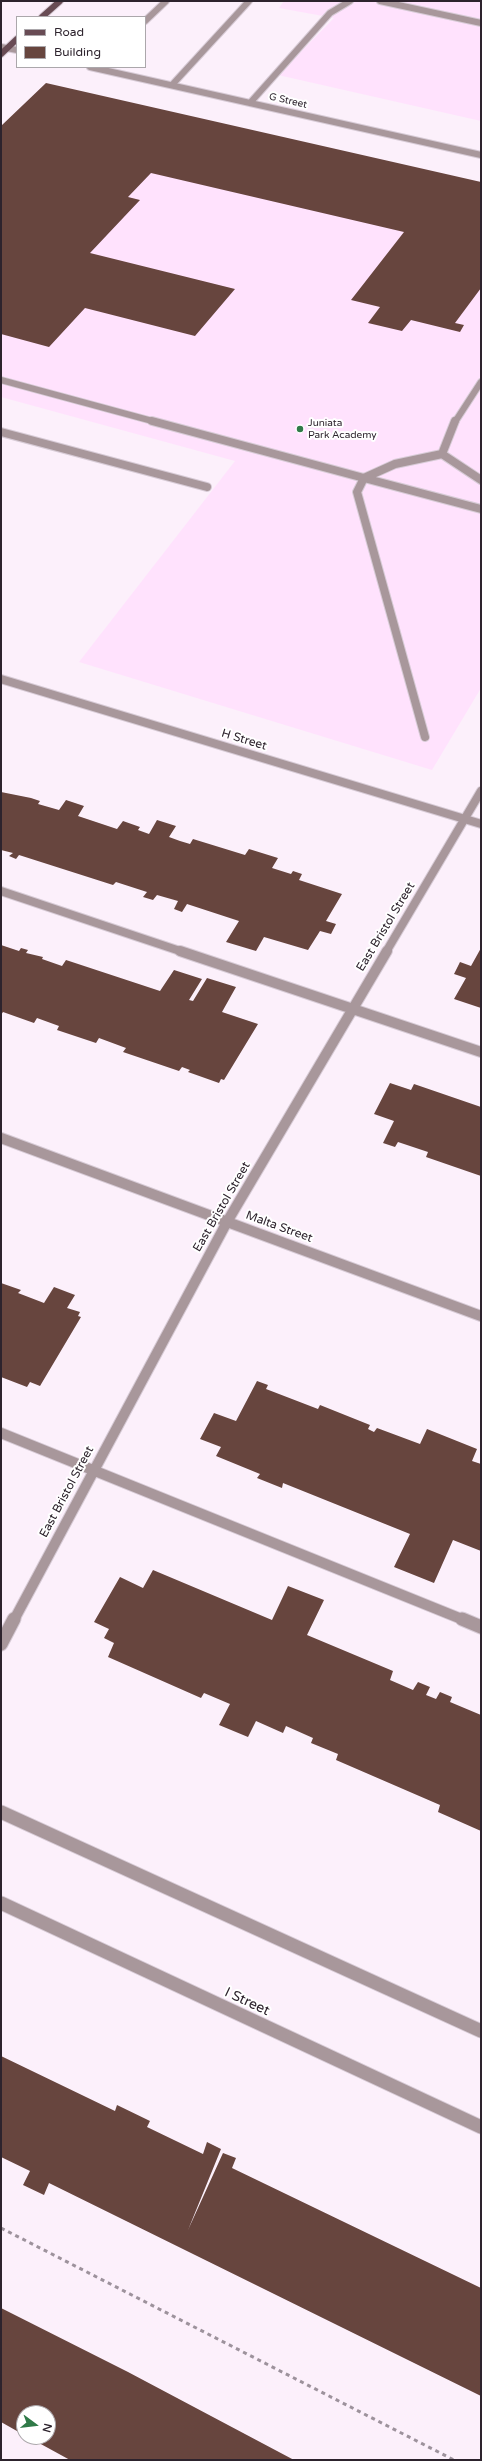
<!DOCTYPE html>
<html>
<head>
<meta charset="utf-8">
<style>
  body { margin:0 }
  #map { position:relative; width:482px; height:2461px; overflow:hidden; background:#fcf0fb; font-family:"Varela Round",sans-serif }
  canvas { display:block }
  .frame { position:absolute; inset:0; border:2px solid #2d232d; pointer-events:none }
  .legend { position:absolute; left:16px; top:16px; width:130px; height:52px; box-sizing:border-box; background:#fff; border:1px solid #aba7ab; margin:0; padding:5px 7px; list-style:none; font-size:12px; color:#2d232d }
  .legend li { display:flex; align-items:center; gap:8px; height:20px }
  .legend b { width:20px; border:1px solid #aba7ab }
  .north { position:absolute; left:16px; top:2405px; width:40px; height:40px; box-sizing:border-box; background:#fff; border:1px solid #aba7ab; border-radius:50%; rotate:105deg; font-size:11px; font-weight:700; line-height:16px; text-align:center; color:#2d232d }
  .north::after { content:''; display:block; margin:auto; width:14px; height:18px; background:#307a48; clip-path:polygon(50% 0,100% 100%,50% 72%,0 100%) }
</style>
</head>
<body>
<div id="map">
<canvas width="482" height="2461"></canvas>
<div class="frame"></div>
<ul class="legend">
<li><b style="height:5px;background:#684b54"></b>Road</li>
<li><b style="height:11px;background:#67453e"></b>Building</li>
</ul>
<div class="north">N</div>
</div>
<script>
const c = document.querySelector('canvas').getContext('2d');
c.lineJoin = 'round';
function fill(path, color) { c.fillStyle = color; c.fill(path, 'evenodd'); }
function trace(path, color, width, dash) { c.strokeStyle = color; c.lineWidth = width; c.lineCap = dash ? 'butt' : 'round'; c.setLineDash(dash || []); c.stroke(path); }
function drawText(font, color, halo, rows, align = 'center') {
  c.font = font + ' "Varela Round",sans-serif'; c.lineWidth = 4; c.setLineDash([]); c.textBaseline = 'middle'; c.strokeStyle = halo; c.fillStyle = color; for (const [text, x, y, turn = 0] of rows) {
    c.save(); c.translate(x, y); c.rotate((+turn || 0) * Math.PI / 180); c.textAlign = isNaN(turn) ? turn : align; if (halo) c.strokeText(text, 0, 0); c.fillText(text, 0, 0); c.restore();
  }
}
fill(new Path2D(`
  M284,1h197v120l-203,-46 56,-57 -55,-10z
  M1,137l480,53v498l-49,82 -353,-108 156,-201 -234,-64z`), '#ffe2fd');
fill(new Path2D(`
  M46,83l435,99v106l-26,35 9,2 -4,7 -49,-12 -9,11 -34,-8 12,-16 -29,-7 53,-68 -253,-59 -23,24 12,3 -50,53 145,36 -40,47 -110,-28 -36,39 -48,-13v-208z
  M1,792l30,6 9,3 -2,3 21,6 7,-10 18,6 -6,10 39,13 6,-8 17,6 -2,3 11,4 8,-14 19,6 -7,11 11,4 10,3 3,-5 52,16 4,-6 29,9 -6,10 19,6 2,-3 9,3 -3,6 43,14 -16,27 10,3 -5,10 -11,-3 -12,19 -44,-13 -8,14 -30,-9 13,-21 -52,-17 -5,8 -8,-3 4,-8 -21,-6 -4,5 -10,-3 4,-5 -31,-10 -3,3 -94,-30 -3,4 -7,-3 4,-3 -12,-3z
  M1,945l18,6 2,-3 7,2 -2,3 17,4 -1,2 20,7 4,-6 94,31 14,-21 28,9 -13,21 4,1 14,-23 29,9 -14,25 36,12 -34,56 -3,-1 -2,4 -31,-11 2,-2 -8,-3 -3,4 -56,-19 3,-4 -27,-10 -3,5 -39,-13 2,-4 -22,-8 -3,5 -31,-11 -2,3z
  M481,948v60l-27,-9 12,-21 -12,-4 6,-12 11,4z
  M390,1083l21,7 3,-6 67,23v69l-55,-19 2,-5 -30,-10 -3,5 -12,-4 11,-22 -20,-7z
  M1,1283l20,7 -3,3 26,10 10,-16 21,8 -8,13 13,4 -2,4 3,1 -41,69 -10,-4 -3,5 -26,-10z
  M257,1381l11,4 -2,4 52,20 2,-4 50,20 -2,4 6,3 3,-4 43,16 7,-15 50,20 -5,12 9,3v87l-28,-11 -19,43 -40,-16 16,-33 -127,-51 -1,5 -25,-10 3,-4 -44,-18 5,-9 -21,-8 14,-26 22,8z
  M153,1570l119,50 16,-34 36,14 -17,35 86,36 -3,9 23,10 5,-8 12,5 -4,8 10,4 4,-7 12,5 -2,5 31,13v116l-43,-19 2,-7 -104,-45 2,-6 -27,-11 2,-5 -27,-12 -3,7 -27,-12 -8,16 -29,-12 11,-21 -26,-11 -3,5 -93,-41 6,-14 -10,-5 5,-9 -15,-7 26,-45 23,11z
  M1,2056l114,55 2,-6 33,16 -3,6 56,27 4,-12 14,7 -33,81 35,-77 13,5 -4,10 249,120v108l-432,-213 -5,12 -21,-10 7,-14 -29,-14z
  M1,2308l127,64 166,88h-224l-42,-23h20v-24h-24v22l-23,-13z`), '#67453e');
const minorFar3 = new Path2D(`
  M380,1l101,22
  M145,21l21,-20
  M1,47l16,3
  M90,67l391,88
  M172,85l77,-84
  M250,103l80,-90 20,-12
  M1,380l155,42
  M455,422l26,-40`);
const minorFar2 = new Path2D(`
  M152,421l212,57 -7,14 68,245
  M1,432l206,55
  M442,454l13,-33
  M442,454l39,26
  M364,478l117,31
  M364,478l31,-14 47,-10
  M1,679l480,145
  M1,891l182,61
  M386,952l95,-161`);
const minorFar1 = new Path2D(`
  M180,951l301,101
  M1,1138l480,178
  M1,1433l463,187
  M14,1620l213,-398 160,-271`);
const minor = new Path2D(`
  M462,1619l19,8
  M1,1644l13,-25
  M1,1812l480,219
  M1,1903l480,224`);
const major = new Path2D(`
  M42,17l18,-16
  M1,54l16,-15`);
trace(minorFar3, '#d7cbd6', 8);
trace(minorFar2, '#d7cbd6', 10);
trace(minorFar1, '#d7cbd6', 12);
trace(minor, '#d7cbd6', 15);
trace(major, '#d7cbd6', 8);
trace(new Path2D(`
  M1,2228l453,232`), '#9d929c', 3, [4, 4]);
trace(minorFar3, '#a8979b', 6);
trace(minorFar2, '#a8979b', 8);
trace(minorFar1, '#a8979b', 10);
trace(minor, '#a8979b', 13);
trace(major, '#684b54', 6);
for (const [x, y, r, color] of [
  [300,429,4,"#307a48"]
]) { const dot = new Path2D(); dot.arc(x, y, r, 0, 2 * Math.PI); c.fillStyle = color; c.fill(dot); trace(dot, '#fff', 1.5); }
drawText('10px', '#2d232d', '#fff', [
  ["G Street",288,101,13]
]);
drawText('10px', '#2d232d', '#fff', [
  ["Juniata",308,423],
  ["Park Academy",308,435]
], 'left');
drawText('12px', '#2d232d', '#fff', [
  ["H Street",244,740,17],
  ["East Bristol Street",386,927,-59],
  ["East Bristol Street",222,1207,-60],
  ["Malta Street",279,1227,20],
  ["East Bristol Street",67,1492,-62]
]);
drawText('14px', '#2d232d', '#fff', [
  ["I Street",247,2002,25]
]);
</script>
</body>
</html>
